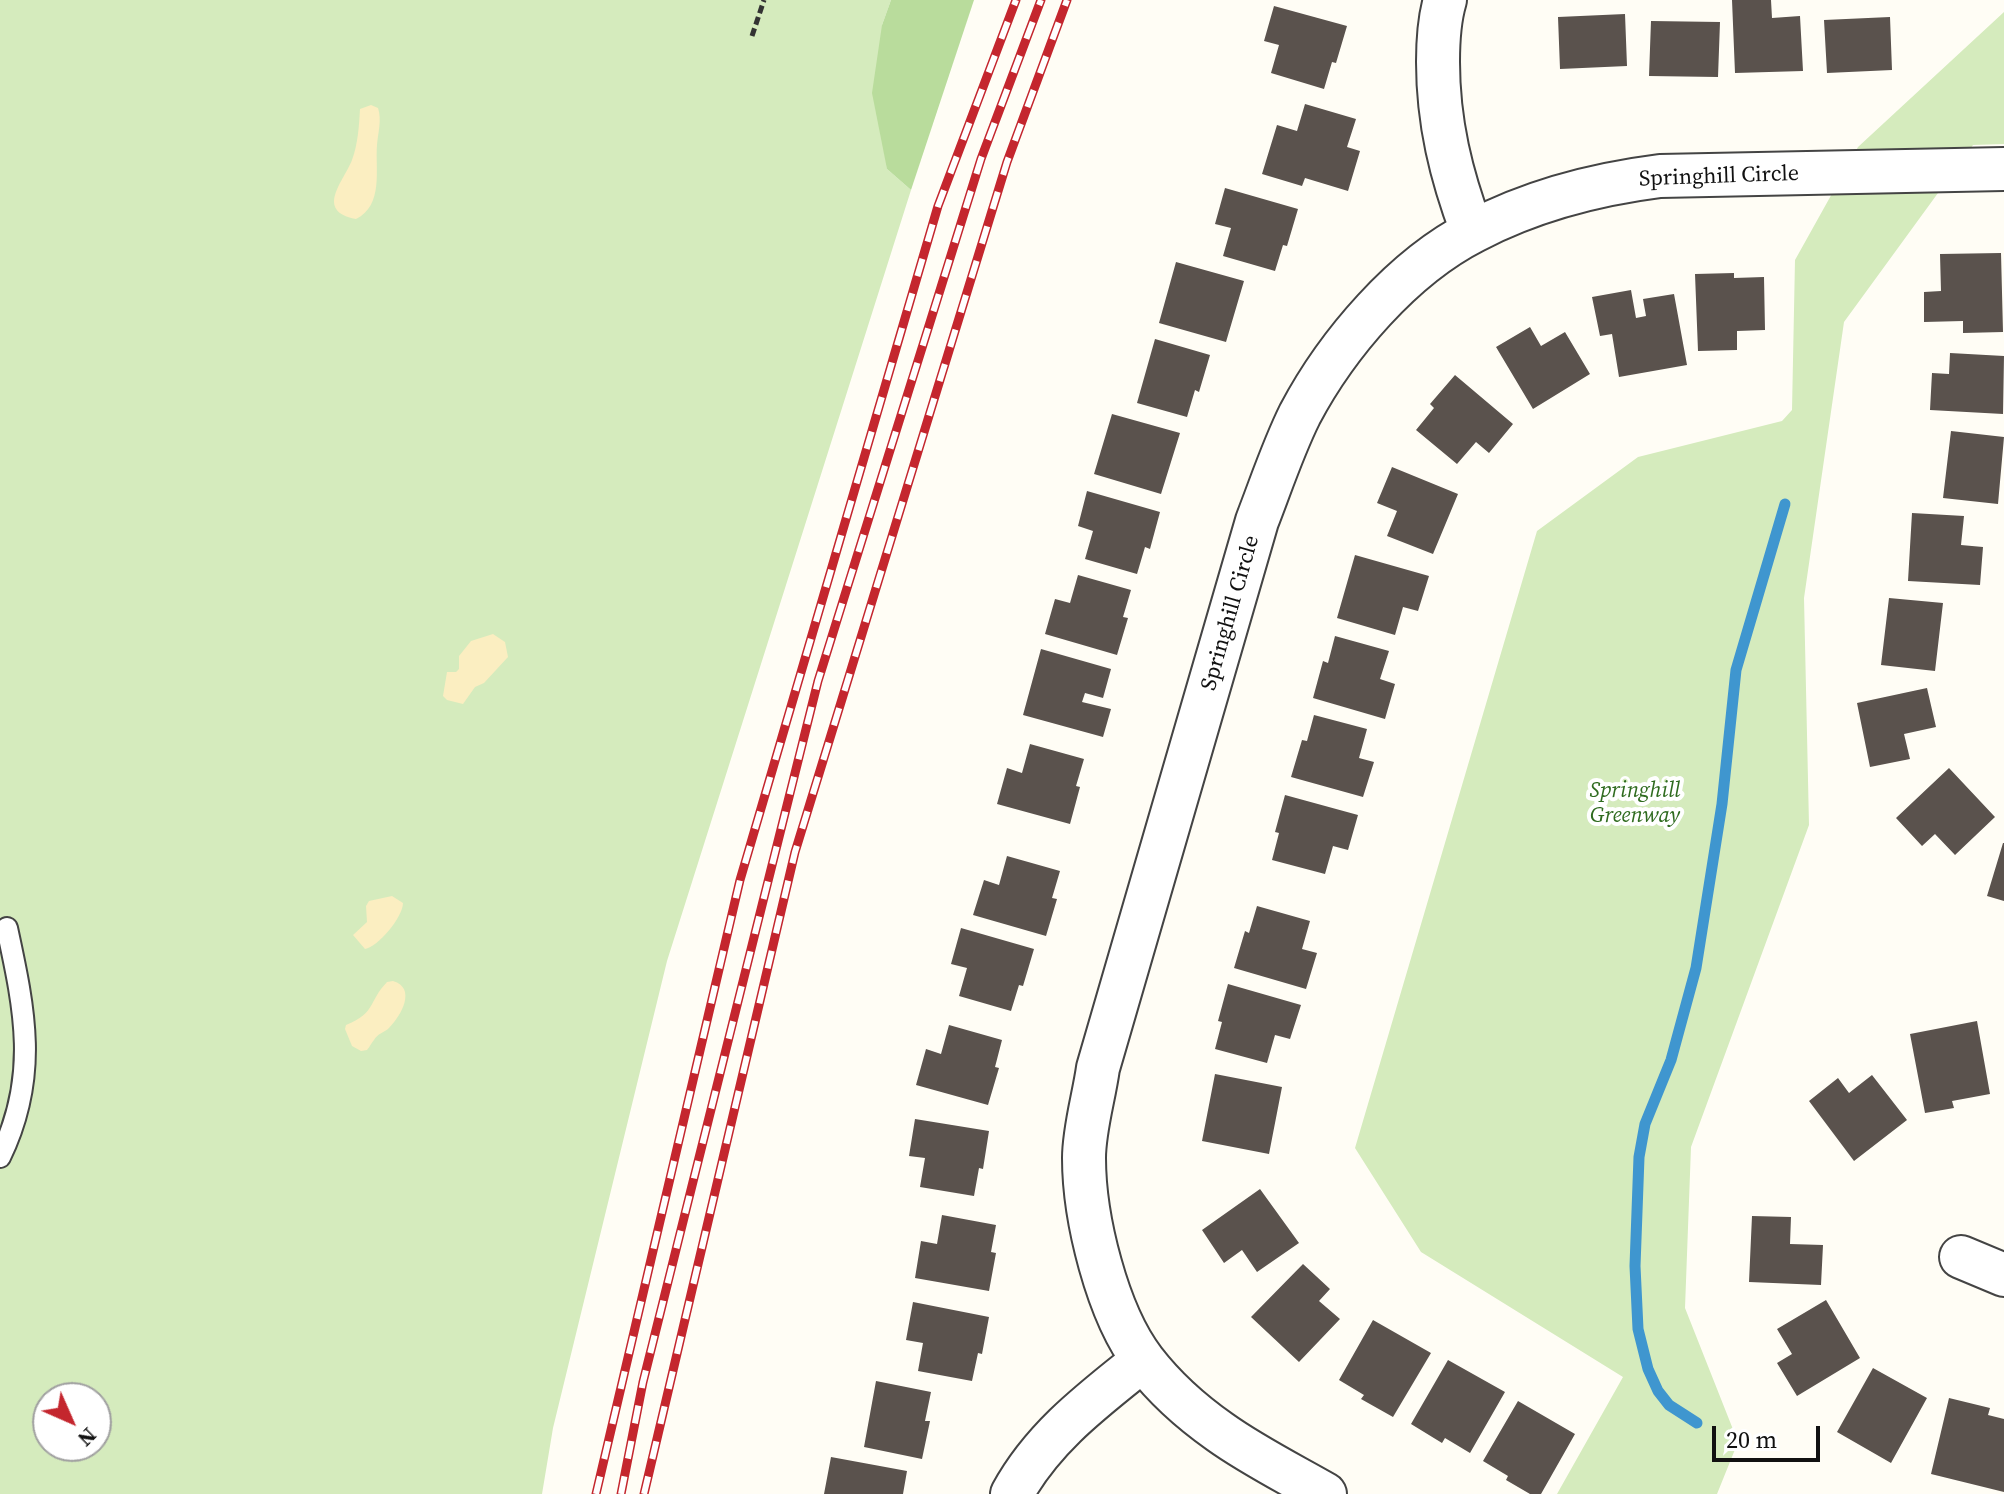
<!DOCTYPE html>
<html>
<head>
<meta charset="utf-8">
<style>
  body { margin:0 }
  #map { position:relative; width:2004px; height:1494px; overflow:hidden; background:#fffdf5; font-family:"Source Serif 4",serif }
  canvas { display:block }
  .north { position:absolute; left:32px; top:1382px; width:80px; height:80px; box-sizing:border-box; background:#fff; border:2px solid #a0a0a0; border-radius:50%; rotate:135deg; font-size:22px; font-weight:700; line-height:32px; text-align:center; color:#111 }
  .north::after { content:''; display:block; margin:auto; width:28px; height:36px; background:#c4262e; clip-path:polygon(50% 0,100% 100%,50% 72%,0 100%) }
  .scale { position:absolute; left:1712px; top:1426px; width:108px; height:36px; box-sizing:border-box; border:4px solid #111; border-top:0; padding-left:10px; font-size:24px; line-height:28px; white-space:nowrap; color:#111; -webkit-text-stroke:6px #fff; paint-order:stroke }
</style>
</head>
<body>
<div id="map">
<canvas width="2004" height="1494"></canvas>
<div class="north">N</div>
<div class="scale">20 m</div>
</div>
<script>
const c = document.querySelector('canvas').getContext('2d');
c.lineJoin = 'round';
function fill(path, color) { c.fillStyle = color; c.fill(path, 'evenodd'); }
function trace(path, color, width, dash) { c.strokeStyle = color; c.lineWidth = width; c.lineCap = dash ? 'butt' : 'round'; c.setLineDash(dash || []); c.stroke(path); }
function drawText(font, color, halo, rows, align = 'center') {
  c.font = font + ' "Source Serif 4",serif'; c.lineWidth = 8; c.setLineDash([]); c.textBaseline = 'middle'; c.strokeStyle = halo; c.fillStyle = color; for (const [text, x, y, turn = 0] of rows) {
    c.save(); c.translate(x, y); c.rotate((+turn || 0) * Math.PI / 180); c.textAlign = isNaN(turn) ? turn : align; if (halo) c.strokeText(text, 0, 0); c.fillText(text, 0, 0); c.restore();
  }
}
fill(new Path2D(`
  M0,0h891l-9,25 5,144 24,21 -244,771 -114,467 -11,66h-542zM48,1398h48v48h-48z
  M2004,12v132l-31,1 -129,177 -40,276 5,227 -118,322 -6,161 53,134 -21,52h-160l66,-117 -202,-125 -66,-104 182,-617 101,-74 144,-36 10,-11 3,-150 63,-113z`), '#d5ebbd');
fill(new Path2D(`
  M891,0h83l-63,190 -24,-21 -15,-76 10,-68z`), '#b9dc9c');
fill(new Path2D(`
  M371,105l7,3c4,12 0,25 -1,37 -2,24 7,60 -21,74 -42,-8 -12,-38 -4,-59 6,-16 7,-34 8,-51z
  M493,634l12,8 3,15 -24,26 -9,4 -12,17 -16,-4 -4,-4 4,-24h9l3,-3v-13l12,-15z
  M392,896l11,7c0,14 -25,44 -38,46l-12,-14 14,-13 -1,-16 3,-5z
  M393,981c24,7 8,35 -4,47 -4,4 -12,6 -15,12 -3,3 -4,7 -7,10l-6,1 -9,-5 -7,-17 1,-4c30,-12 22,-23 41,-43z`), '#fbeec1');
trace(new Path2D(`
  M1697,1423l-28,-18 -11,-14 -10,-22 -10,-40 -3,-63 4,-109 6,-33 26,-64 25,-92 26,-164 14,-134 49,-166`), '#3f96cf', 11);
fill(new Path2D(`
  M1732,0h39l1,18 28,-2 3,55 -68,2z
  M1274,6l73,20 -11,37 -4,-1 -8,27 -53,-16 8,-28 -15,-4z
  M1625,14l2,52 -67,3 -2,-52z
  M1890,17l2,53 -65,3 -3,-53z
  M1651,21l69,1 -2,55 -69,-1z
  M1305,104l51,15 -9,28 13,4 -12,40 -43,-13 -3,8 -40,-12 15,-49 20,6z
  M1225,188l73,21 -11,37 -4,-1 -8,26 -52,-15 8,-28 -16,-4z
  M2001,253l2,79 -40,1v-12l-39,1v-30l17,-1 -1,-37z
  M1176,262l68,19 -18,61 -67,-19z
  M1734,273v5l30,-1 1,53 -28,1v19l-39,1 -3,-77z
  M1631,290l5,28 10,-2 -3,-17 31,-5 13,71 -68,12 -7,-43 -12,2 -8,-39z
  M1530,327l11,19 24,-14 25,42 -57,35 -37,-62z
  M1155,339l55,16 -11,37 -4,-2 -8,27 -50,-14z
  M1950,353l54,3 -1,58 -73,-4 2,-37 17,1z
  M1455,375l58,49 -24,29 -13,-11 -19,22 -41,-34 18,-22 -4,-4z
  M1112,414l68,19 -19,61 -67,-20z
  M1951,431l53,6 -6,67 -55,-6z
  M1392,467l66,27 -25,60 -46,-18 10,-25 -20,-8z
  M1087,491l73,21 -10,37 -5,-2 -8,27 -52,-15 8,-28 -15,-5z
  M1912,513l52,3 -3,29 22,2 -3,38 -72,-4z
  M1355,555l74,21 -11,35 -15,-4 -8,28 -58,-17z
  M1078,575l53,15 -8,27 5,1 -11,37 -72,-21 10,-35 15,4z
  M1889,598l54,5 -8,68 -54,-6z
  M1335,636l54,15 -9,28 15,5 -10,35 -72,-21 10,-37 5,2z
  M1041,649l70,20 -8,29 -18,-5 -3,9 29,7 -8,28 -80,-22z
  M1927,688l9,39 -32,7 6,25 -40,8 -13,-64z
  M1314,715l53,14 -8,29 15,4 -11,35 -72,-20 11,-37 5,1z
  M1030,744l54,15 -8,27 4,1 -10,37 -73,-20 10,-36 15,5z
  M1949,768l46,49 -40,38 -20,-21 -13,12 -26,-28z
  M1285,795l73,20 -10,35 -15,-4 -8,28 -53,-14 7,-27 -4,-1z
  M2003,843h1v58l-17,-5z
  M1007,856l53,15 -8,27 5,1 -11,37 -73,-21 11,-35 15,5z
  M1257,906l53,15 -8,28 15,4 -11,36 -72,-21 11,-37 4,2z
  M961,928l73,21 -11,37 -4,-1 -8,26 -52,-15 8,-28 -16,-4z
  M1228,984l73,21 -11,34 -15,-4 -8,28 -52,-14 7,-27 -4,-1z
  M1977,1021l13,73 -38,7 2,7 -29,5 -15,-79z
  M949,1025l53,15 -7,27 4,1 -11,37 -72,-20 10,-36 15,5z
  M1215,1074l67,13 -13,67 -67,-13z
  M1872,1075l35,45 -53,41 -45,-60 29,-23 11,15z
  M915,1119l74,12 -6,38 -4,-1 -5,28 -54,-9 5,-29 -16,-2z
  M1260,1189l39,54 -42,29 -15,-22 -18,13 -22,-33z
  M942,1215l54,10 -5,27 5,1 -7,38 -74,-13 6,-37 16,3z
  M1752,1216l39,1 -1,27 33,1 -2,40 -72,-3z
  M1303,1264l27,25 -11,12 21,18 -41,43 -48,-45z
  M1826,1300l34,58 -63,38 -20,-33 15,-9 -15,-25z
  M913,1302l76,15 -7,37 -4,-1 -6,28 -54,-10 5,-28 -17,-3z
  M1373,1320l58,33 -38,64 -32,-18 3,-4 -25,-15z
  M1448,1360l57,32 -35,61 -25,-15 -3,5 -31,-19z
  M1873,1368l54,30 -36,65 -54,-31z
  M876,1381l55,11 -6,29h5l-8,38 -58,-12z
  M1949,1398l41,10 -2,7 16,4v73l-73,-18z
  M1518,1401l57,33 -34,60h-11l-24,-14 2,-4 -25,-15z
  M831,1457l76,14 -4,23h-79z`), '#5a524d');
const lane = new Path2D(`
  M0,1157c39,-80 25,-146 7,-229`);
const street = new Path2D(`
  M1445,0c-6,20 -7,41 -7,62 0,60 13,113 34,169
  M1961,1257l43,18
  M1012,1494c31,-57 81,-94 131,-134
  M1325,1494c-35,-20 -73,-39 -105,-62 -27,-19 -56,-45 -76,-71 -37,-48 -60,-143 -60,-203 0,-29 10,-61 14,-90l159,-547c14,-36 26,-73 43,-107 37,-70 103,-147 174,-183 57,-30 123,-47 186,-55l344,-7`);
trace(lane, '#444', 24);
trace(street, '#444', 46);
trace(new Path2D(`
  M752,36l12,-36`), '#333', 5, [8, 4]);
trace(lane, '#fff', 20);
trace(street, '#fff', 42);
const rail = new Path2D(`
  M596,1494l144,-614 198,-674 78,-206
  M621,1494l22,-112 175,-701 163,-522 60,-159
  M644,1494l151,-642 212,-690 60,-162`);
trace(rail, '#c4262e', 9);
trace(rail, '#fff', 6, [18]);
drawText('22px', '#111', '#fff', [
  ["Springhill Circle",1719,177,-2],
  ["Springhill Circle",1231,613,-74]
]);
drawText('italic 22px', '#2f6b1f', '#fff', [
  ["Springhill",1635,791],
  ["Greenway",1635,816]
]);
</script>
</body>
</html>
